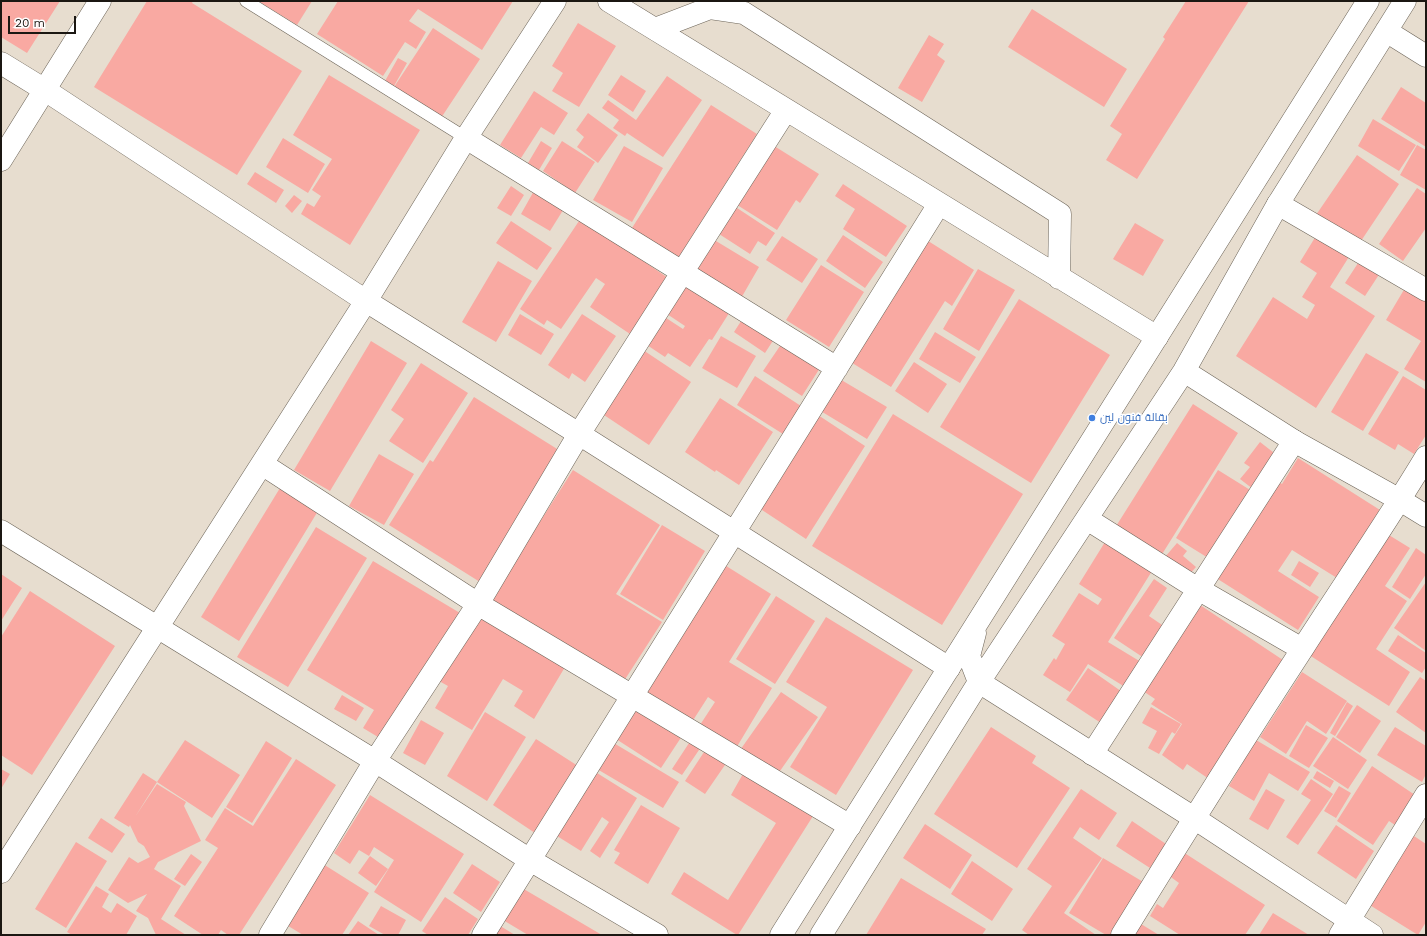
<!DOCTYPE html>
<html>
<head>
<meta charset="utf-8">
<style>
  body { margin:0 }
  #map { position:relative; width:1427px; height:936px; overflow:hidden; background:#e7ddcf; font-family:"Work Sans",sans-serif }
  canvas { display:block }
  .frame { position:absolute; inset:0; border:2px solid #1b1712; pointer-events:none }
  .scale { position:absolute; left:8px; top:16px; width:68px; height:18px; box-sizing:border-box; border:2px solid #1b1712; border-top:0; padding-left:5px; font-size:12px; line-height:14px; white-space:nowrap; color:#1b1712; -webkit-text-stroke:3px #fff; paint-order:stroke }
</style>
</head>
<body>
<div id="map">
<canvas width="1427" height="936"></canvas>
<div class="frame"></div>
<div class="scale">20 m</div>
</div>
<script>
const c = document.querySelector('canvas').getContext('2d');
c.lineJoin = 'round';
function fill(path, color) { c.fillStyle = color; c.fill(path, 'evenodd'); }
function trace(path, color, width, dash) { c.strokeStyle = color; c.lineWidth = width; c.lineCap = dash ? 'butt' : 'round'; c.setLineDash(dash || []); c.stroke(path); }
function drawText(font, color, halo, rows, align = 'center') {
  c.font = font + ' "Work Sans",Cairo,sans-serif'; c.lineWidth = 3; c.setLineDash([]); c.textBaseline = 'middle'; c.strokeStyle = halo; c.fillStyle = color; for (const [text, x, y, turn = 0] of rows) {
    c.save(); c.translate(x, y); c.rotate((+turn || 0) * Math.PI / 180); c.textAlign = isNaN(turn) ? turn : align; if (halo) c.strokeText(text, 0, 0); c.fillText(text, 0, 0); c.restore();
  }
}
fill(new Path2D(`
  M1,1h59l-33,52 -26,-16z
  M147,1h46l-1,2 110,68 -65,104 -143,-88z
  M258,1h54l-15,24z
  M338,1h175l-31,49 -64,-41 -9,12 17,11 -10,17 -11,-7 -22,34 -66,-42z
  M1186,1h63l-112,178 -31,-19 16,-26 -12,-8 55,-87 -2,-2z
  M1032,9l95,60 -23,38 -96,-60z
  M578,23l38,23 -37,61 -27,-16 11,-18 -11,-7z
  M433,28l47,31 -39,59 -47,-31z
  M929,35l15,9 -7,11 8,6 -23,41 -24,-14z
  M398,58l9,5 -13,23 -9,-5z
  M329,75l91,55 -70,115 -49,-31 6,-11 7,4 7,-11 -9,-6 20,-31 -39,-24z
  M621,75l25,16 -13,21 -25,-17z
  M667,76l35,24 -39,57 -36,-24 -2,3 -12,-8 6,-8 -17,-12 6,-8 28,20z
  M1401,87l25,16v44l-45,-28z
  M534,91l34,22 -14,22 -13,-8 -20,31 -21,-13z
  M711,105l46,29 -80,126 -47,-29z
  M588,113l30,22 -20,28 -21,-16 7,-10 -8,-7z
  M1373,119l43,26 -17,26 -41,-25z
  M283,138l42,26 -17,29 -42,-26z
  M541,141l11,7 -13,22 -11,-7z
  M562,141l33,21 -20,31 -32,-22z
  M771,144l48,30 -19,29 -4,-3 -19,30 -43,-27z
  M1417,145l9,5v40l-26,-15z
  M624,146l39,22 -31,54 -39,-22z
  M1357,155l42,29 -40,60 -43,-29z
  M255,172l29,18 -8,13 -29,-19z
  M843,184l64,42 -21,31 -43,-28 12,-20 -20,-13z
  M511,186l13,9 -13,21 -14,-8z
  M1417,188l9,6v34l-23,33 -24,-17z
  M535,189l30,18 -15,24 -29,-17z
  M294,195l8,6 -10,12 -7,-7z
  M734,206l41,27 -9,13 -8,-5 -8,13 -34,-22z
  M581,218l87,60 -38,56 -40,-27 15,-23 -9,-6 -35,51 -14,-9 -3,5 -24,-16z
  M511,221l41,27 -15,22 -41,-27z
  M1135,223l29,17 -21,36 -30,-17z
  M1319,231l33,21 -22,35 45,29 -59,92 -80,-52 37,-59 34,22 8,-14 -13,-8 15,-24 -17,-11z
  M843,235l40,27 -18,26 -39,-27z
  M782,236l36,23 -16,24 -36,-23z
  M711,238l48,29 -19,33 -48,-28z
  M925,239l49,31 -22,36 -7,-5 -54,86 -42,-26z
  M1362,257l20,13 -17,26 -20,-13z
  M498,261l34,20 -36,61 -34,-20z
  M821,265l43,27 -35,55 -43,-27z
  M978,269l37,21 -36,61 -36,-22z
  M688,281l43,29 -19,30 -3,-1 -19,28 -22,-14 -3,4 -21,-14 19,-27 20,13 2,-3 -18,-12z
  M1405,288l21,12v82l-22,-13 17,-28 -35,-21z
  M1019,299l91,56 -79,128 -91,-56z
  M520,314l34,20 -13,21 -33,-20z
  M582,314l34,22 -31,46 -13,-9 -3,6 -21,-14z
  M745,315l31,21 -11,17 -31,-21z
  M935,332l41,25 -16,26 -41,-24z
  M721,336l35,20 -19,32 -35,-20z
  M371,341l36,22 -77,128 -36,-21z
  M782,343l38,25 -18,28 -39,-25z
  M643,350l48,32 -42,63 -48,-32z
  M1366,353l33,19 -36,59 -32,-19z
  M914,362l33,22 -19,29 -33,-22z
  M421,363l47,30 -45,70 -34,-22 15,-22 -13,-9z
  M755,376l46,30 -18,28 -46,-29z
  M1403,376l23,14v45l-12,19 -16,-10 -3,6 -27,-16z
  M838,378l49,29 -20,32 -48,-29z
  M474,397l88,55 -82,130 -91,-57 41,-65 3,2z
  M720,398l53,34 -34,53 -23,-15 -1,2 -30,-20z
  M1193,404l45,29 -79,126 -46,-28z
  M893,414l130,80 -81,131 -130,-79z
  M818,415l47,31 -59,93 -47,-31z
  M1260,442l18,14 -25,33 -13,-10 10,-12 -6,-4z
  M379,454l35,20 -30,51 -35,-19z
  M1298,458l82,52 -43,68 -45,-28 -14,21 41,26 -21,33 -85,-54 62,-96 7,4z
  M573,470l87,55 -44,69 46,28 -40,62 -132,-84z
  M1218,470l37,23 -42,68 -37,-23z
  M280,488l38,23 -79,130 -38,-24z
  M662,525l43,26 -42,69 -43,-26z
  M316,527l51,31 -79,129 -51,-30z
  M1384,532l26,16 -25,38 22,15 -31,48 34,23 -21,34 -83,-53z
  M1105,542l47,29 -44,71 33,20 -16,25 -37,-23 -18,28 -27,-17 11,-17 2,2 9,-16 -13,-8 27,-43 19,12 4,-6 -23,-15z
  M1177,543l10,8 -4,5 13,11 -9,10 -22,-20z
  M1416,548l10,7v19l-16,25 -18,-12z
  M373,561l87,52 -77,127 -20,-12 11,-18 -67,-40z
  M1299,561l20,12 -9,14 -19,-12z
  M723,564l48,30 -42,68 43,26 -37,62 -37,-22 17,-26 -7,-5 -18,28 -48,-29z
  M1,574l21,14 -21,33z
  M1154,579l13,9 -18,28 19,13 -21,31 -33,-22z
  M1426,582v69l-32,-23z
  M30,591l85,55 -83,129 -31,-20v-118z
  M776,596l39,25 -40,63 -39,-25z
  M1197,603l89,59 -77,117 -22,-15 -4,6 -21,-15 20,-31 -31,-20 4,-5 -15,-10z
  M479,615l86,52 -31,52 -20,-13 9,-15 -20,-12 -31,51 -37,-22 13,-22 -9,-5z
  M826,617l87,53 -77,125 -46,-28 37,-60 -41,-25z
  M1398,635l28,18v14l-4,6 -34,-22z
  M1088,668l40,28 -21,31 -41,-27z
  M1302,672l45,29 -21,33 -19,-13 -21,33 -26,-17z
  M1420,677l6,4v52l-30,-21z
  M781,692l37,25 -43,61 -37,-25z
  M342,695l22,13 -8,13 -22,-12z
  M1347,702l6,4 -18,30 -5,-3z
  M1357,705l24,16 -21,32 -24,-16z
  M637,707l45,29 -21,32 -45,-29z
  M1151,707l30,17 -6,10 -3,-2 -13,22 -11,-6 9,-17 -15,-8z
  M485,712l41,25 -39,64 -40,-25z
  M421,720l23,13 -19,32 -22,-12z
  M1306,725l22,13 -19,30 -20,-12z
  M991,727l45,29 -4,7 38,25 -53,80 -83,-54z
  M1395,727l31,19v28l-4,8 -45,-27z
  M1333,737l34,23 -19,29 -35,-23z
  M536,739l42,27 -43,67 -42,-28z
  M185,740l55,35 -28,43 -55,-36z
  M691,740l10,7 -19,28 -10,-6z
  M1256,740l54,32 -12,19 -29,-18 -15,28 -25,-15z
  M266,741l26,17 -40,65 -26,-16z
  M612,742l67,40 -16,26 -66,-39z
  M706,749l21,13 -22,32 -20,-13z
  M296,759l40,26 -97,150h-11l-7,-5 -3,5h-15l-29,-19 44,-68 -13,-8 20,-32 28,18z
  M1372,766l43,29 -20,30 -6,-4 -16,24 -36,-24z
  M1,769l9,5 -9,15z
  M1317,771l17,10 -4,7 -17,-10z
  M744,772l69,44 -75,119h-1l-66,-41 13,-22 44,28 48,-77 -45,-28z
  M143,773l14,9 -22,35 22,-33 29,18 -2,4 17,35 -43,21 -4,7 27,17 -20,33 25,16h-30l-8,-17 -12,-7 11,-17 -19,9 -20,-13 21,-33 9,6 12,-6 -6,-11 -6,-4 -8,-17 -1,2 -15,-9z
  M597,773l40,25 -37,60 -10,-7 19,-29 -7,-5 -21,34 -24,-15z
  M1311,779l22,15 -35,51 -12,-8 25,-37 -10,-6z
  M1339,786l12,7 -15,25 -12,-7z
  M1081,789l36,24 -18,27 -19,-13 -7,11 29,20 -38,55 32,22h-67l-7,-5 30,-44 -25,-17z
  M1266,789l19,11 -17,30 -19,-11z
  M370,795l94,59 -43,68 -47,-30 20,-32 -20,-13 -5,9 -10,-6 -9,14 -16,-11z
  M641,805l39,23 -32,56 -34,-21 6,-10 -6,-3z
  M101,818l24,16 -13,19 -24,-15z
  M1132,821l34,23 -16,24 -34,-22z
  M925,824l47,31 -22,34 -47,-31z
  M1336,825l38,26 -18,28 -39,-26z
  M1411,834l15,10v78l-8,13 -50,-31z
  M76,842l31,19 -41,67 -31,-19z
  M1183,852l82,53 -20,30h-65l-30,-19 7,-12 6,4 16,-25 -11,-8z
  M191,854l11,8 -17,24 -11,-7z
  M370,856l18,13 -12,17 -18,-13z
  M1103,858l42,25 -32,52h-7l-37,-22z
  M972,861l41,28 -21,32 -41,-27z
  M323,864l46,29 -27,42h-39l-18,-11z
  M472,864l28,18 -19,30 -28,-19z
  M901,878l85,51 -4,6h-116z
  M96,886l13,8 -7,13 9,6 6,-10 20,13 -11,19h-54l-5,-3z
  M522,888l80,47h-74l-25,-15z
  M445,897l33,22 -10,16h-40l-6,-4z
  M381,906l25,14 -8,15h-13l-16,-9z
  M1273,913l36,22h-50z
  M358,921l21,14h-31z
  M497,924l18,11h-25z
  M1141,924l18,11h-25z`), '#f9a9a2');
const service = new Path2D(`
  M246,1l220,137`);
const minor = new Path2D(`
  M609,1l548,336
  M655,29l55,-21 34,5 316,201 -1,64
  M1,63l44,27 321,211 213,133 370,234
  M466,138l371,230
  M1,160l99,-159
  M1278,204l148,86
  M262,464l216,140 372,222
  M1087,519l111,70 104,60
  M1,531l374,230 155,99 127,75
  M1092,754l202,-313
  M1,872l365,-571 100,-163 89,-137
  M270,935l105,-174 103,-157 101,-170 207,-324
  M483,935l456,-731
  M1122,935c59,-96 119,-192 181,-287 41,-64 84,-126 123,-191
  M1340,935l86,-140`);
const tertiary = new Path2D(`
  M1386,31l40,25
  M1184,371l110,70 106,59 26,16
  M975,633l-6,23 10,26 215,136 178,117
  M781,935l587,-934
  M821,935l158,-253 205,-311 94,-167 127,-203`);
trace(service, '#6c6458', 13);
trace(minor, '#6c6458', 23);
trace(tertiary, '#6c6458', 23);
trace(service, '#fff', 12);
trace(minor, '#fff', 22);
trace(tertiary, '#fff', 22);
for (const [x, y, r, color] of [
  [1092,418,4,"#3f7fe0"]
]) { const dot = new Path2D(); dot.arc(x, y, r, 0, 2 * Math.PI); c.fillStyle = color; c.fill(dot); trace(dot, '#fff', 1.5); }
drawText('11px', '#366cbe', '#fff', [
  ["بقالة فنون لين",1100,418]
], 'left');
</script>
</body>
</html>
